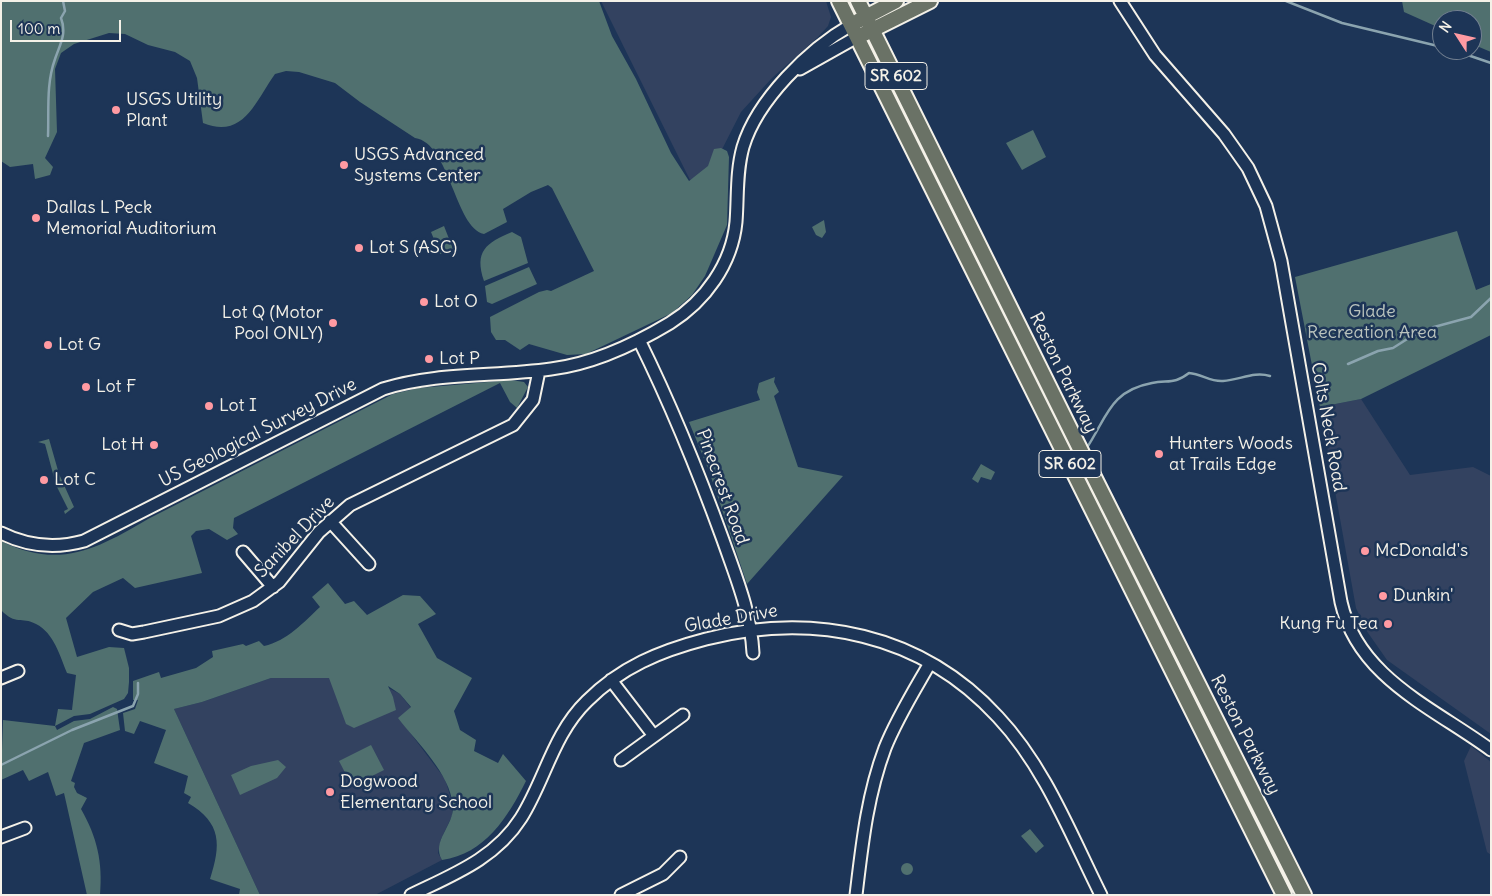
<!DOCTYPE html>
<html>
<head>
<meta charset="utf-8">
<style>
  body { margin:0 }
  #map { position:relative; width:1492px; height:896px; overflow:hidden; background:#1d3557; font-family:Delius,sans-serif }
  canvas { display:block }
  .frame { position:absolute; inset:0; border:2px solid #f4f1e8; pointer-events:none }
  .north { position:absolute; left:1432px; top:10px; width:50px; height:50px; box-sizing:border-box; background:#1d3557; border:1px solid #738091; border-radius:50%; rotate:305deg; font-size:14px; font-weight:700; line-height:20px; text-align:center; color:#f4f1e8 }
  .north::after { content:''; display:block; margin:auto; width:18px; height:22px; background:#ff9aa2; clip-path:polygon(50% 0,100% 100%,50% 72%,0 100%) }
  .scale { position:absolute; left:10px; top:20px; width:111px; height:22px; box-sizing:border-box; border:2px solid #f4f1e8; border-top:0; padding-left:6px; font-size:15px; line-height:18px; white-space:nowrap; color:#f4f1e8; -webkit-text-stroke:4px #1d3557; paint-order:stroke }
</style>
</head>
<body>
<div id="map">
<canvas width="1492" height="896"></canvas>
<div class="frame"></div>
<div class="north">N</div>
<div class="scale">100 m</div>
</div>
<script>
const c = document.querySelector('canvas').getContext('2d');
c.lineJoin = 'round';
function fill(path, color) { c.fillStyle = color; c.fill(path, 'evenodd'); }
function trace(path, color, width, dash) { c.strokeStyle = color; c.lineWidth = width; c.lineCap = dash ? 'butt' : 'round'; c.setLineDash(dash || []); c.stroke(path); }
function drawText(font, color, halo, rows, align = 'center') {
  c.font = font + ' Delius,sans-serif'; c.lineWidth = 5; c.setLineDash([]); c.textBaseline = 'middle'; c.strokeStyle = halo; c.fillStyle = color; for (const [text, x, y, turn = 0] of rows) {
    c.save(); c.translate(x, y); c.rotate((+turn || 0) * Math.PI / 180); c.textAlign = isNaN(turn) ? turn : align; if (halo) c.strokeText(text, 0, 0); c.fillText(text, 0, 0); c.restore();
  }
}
fill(new Path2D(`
  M601,1h225l5,16 -3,9 -10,11 -46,41 -31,34 -29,57 -22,11z
  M1361,399l49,76 63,-8 18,9v258l-104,-74 -21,-30 -10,-22 -36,-201z
  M357,672l43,22 11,14 -12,10 46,61 8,26 -1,11 -11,23 -3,14 4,7 -67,35h-115l-86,-186 28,-7 69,-24h57z
  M1471,746l20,16v93l-4,-3 -23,-91z`), '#334260');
fill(new Path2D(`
  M1,1h598l13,35 24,43 35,74 18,28 19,-15 6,-17 7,-1 6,3 2,6 -2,68 -22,51 -13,19 -20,18 -86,41 -19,1 -38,-11 -9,6 -15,-10h-9l-5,-8 -1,-15 49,-25 8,-2 4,1 43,-20 -42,-83 -4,-3 -17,7 -28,17 4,13 -23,12c-29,-6 -34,-91 -69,-96l-55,-36 -25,-19 -36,-11 -13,-1 -11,3c-19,26 -31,66 -72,49l-6,-45 -7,-17 -15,-9 -27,-7 -23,-11 -16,-1 -35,11 -13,9 -6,16 2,63 -12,26 8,9 -3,8 -15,4 -2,-15 -23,3 -9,-6z
  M1402,1h89v51l-19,-8v-24h-30v9l-38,-17z
  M1033,130l13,27 -24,13 -16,-27z
  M824,220l2,12 -4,6 -6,-3 -4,-8z
  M444,226l9,23 -13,5 -9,-22z
  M1457,231l19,59 15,-6v51l-130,64 -41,8 -25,-130z
  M512,232l9,5 7,26 -44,18c-10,-30 2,-38 28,-49z
  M529,267l8,17 -45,20 -5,-2 -2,-16z
  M775,377l-1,5 5,10 -5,4 24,71 45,9 -96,108 -38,-113 -20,-49 71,-22 -3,-8 2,-9z
  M511,380l13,2 4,5 -11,21 -7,-6 -10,-19 -266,135 -1,10 5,6 -11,6 -18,-11 -13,2 -5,5 11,37 -67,15 -12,-10 -30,14 -27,26 11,39 32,-10 15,1 5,20v14l-1,11 -4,6 -34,15 -16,2 -19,10 2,4 17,-9 16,-2 23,-12 4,2 3,21 -36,13 -13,38 4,2 -1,4 3,6 10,5 -6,11c16,28 22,53 19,86h-13l-23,-102 -8,3 -8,-24 -19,9 -6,-11 -22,10 2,-60 52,6 3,-17 14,1 4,-35 -9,-2c-7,-17 -13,-40 -31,-49 -15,-8 -20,2 -35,-14v-69c58,29 96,8 147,-22l245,-125 26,-6z
  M49,439l10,35 15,33 -9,7 -1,-3 4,-2 -12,-24 -11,-41 -7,-2z
  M981,464l14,8 -4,8 -10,-3 -3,6 -6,-4z
  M328,583l17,21 9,-3 13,14 36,-20 17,1 16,18 -18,10 19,34 35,20 -18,33 6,19 16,10 -2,11 24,12 5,-9 23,27c-18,36 -41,73 -84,79 -11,-19 12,-34 11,-54 -3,-33 -35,-62 -55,-88l13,-11 -11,-13 -12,-8 5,11 3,13 -42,18 -8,-4 -17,-46h-58l-69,24 -28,7 86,186h-21l1,-6 -30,-10c11,-34 12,-56 -22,-76l3,-6 -7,-4 4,-17 -34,-13 12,-33 -26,-9 -6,13 -9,-3 -2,-18 12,-4 3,-9h-5v-19l26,-9 2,6 35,-10 17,-11 -1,-6 31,-7 3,2 13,-5 5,5c23,-5 40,-24 56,-39l-8,-10z
  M371,745l13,25 -32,16 -13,-25z
  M278,760l8,7 -9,11 -37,17 -9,-20 20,-9z
  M1030,829l14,17 -8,7 -15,-17z
  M901 869a6 6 0 1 1 12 0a6 6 0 1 1-12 0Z`), '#50706f');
trace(new Path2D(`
  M1286,1l56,22 100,24
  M1453,50l38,13
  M48,136c1,-26 -2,-52 7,-77 5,-15 12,-25 6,-41l4,-7 -2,-10
  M1348,364l30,-13 15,-3 19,-12 22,-9 37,-10 20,-19
  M1086,449c21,-31 23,-58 66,-66 17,-3 23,1 37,-10 13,1 21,9 34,8 17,-1 31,-10 47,-5
  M1,765l71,-35 61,-24 5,-12v-11`), '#8ba4af', 2.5);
const minor = new Path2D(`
  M1120,1l35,54 69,79 24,34 18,38 15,55 60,341c17,76 93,106 150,148
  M800,69l57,-32
  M639,340c32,65 59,131 84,200 13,37 28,73 30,113
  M330,521l39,43
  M1,533c26,13 54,16 83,8l299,-152c54,-17 112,-12 168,-20 42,-5 84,-25 119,-46 35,-22 62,-59 66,-101 2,-25 0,-50 7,-75 14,-47 66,-98 108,-122
  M243,552l30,35
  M119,630l13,4 12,-2 75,-16 34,-15 26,-19 40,-50 31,-27 163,-80 20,-25 6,-29
  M1,678l17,-7
  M611,680l43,56
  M621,760l62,-45
  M1,837l24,-9
  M411,895c41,-20 84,-36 110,-77 24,-38 32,-84 66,-117 34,-34 73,-50 119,-62 107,-27 215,-6 292,78 47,50 73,118 103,178
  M621,895l42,-21 17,-17
  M856,895c6,-50 11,-99 29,-147 12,-30 29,-57 45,-85`);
const major = new Path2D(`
  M839,1l445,894
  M858,1l225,454 221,440
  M858,21l38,-20
  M864,34l66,-33`);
trace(minor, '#f4f1e8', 15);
trace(major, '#f4f1e8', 18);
trace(minor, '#1d3557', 11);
trace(major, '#6a7266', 14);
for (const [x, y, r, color] of [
  [116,110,5,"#ff9aa2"],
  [344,165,5,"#ff9aa2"],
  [36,218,5,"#ff9aa2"],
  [359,248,5,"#ff9aa2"],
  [424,302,5,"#ff9aa2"],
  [333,323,5,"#ff9aa2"],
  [48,345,5,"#ff9aa2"],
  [429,359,5,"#ff9aa2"],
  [86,387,5,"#ff9aa2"],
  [209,406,5,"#ff9aa2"],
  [154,445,5,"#ff9aa2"],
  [1159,454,5,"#ff9aa2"],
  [44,480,5,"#ff9aa2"],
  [1365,551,5,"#ff9aa2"],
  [1383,596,5,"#ff9aa2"],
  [1388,624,5,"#ff9aa2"],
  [330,792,5,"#ff9aa2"]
]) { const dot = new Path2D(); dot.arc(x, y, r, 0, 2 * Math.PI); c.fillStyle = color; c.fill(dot); trace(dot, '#1d3557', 2); }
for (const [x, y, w] of [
  [896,76,62],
  [1070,464,62]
]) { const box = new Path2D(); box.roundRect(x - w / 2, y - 13.5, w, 27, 4); c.fillStyle = '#1d3557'; c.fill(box); trace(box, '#f4f1e8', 1); }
drawText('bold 16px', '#f4f1e8', null, [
  ["SR 602",896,76],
  ["SR 602",1070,464]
]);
drawText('18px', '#f4f1e8', '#1d3557', [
  ["USGS Utility",126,100],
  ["Plant",126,121],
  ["USGS Advanced",354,155],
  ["Systems Center",354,176],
  ["Dallas L Peck",46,208],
  ["Memorial Auditorium",46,229],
  ["Lot S (ASC)",369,248],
  ["Lot O",434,302],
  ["Lot Q (Motor",323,313,"right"],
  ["Pool ONLY)",323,334,"right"],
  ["Lot G",58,345],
  ["Lot P",439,359],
  ["Lot F",96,387],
  ["Lot I",219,406],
  ["Hunters Woods",1169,444],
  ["at Trails Edge",1169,465],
  ["Lot H",144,445,"right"],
  ["Lot C",54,480],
  ["McDonald's",1375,551],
  ["Dunkin'",1393,596],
  ["Kung Fu Tea",1378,624,"right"],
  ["Dogwood",340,782],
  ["Elementary School",340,803]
], 'left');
drawText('18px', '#bbc4be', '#1d3557', [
  ["Glade",1372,312],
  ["Recreation Area",1372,333]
]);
drawText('18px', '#f4f1e8', '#1d3557', [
  ["Reston Parkway",1063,373,64],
  ["Colts Neck Road",1328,427,80],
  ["US Geological Survey Drive",258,433,-27],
  ["Pinecrest Road",722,487,70],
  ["Sanibel Drive",295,537,-46],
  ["Glade Drive",731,619,-10],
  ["Reston Parkway",1245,735,63]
]);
</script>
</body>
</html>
